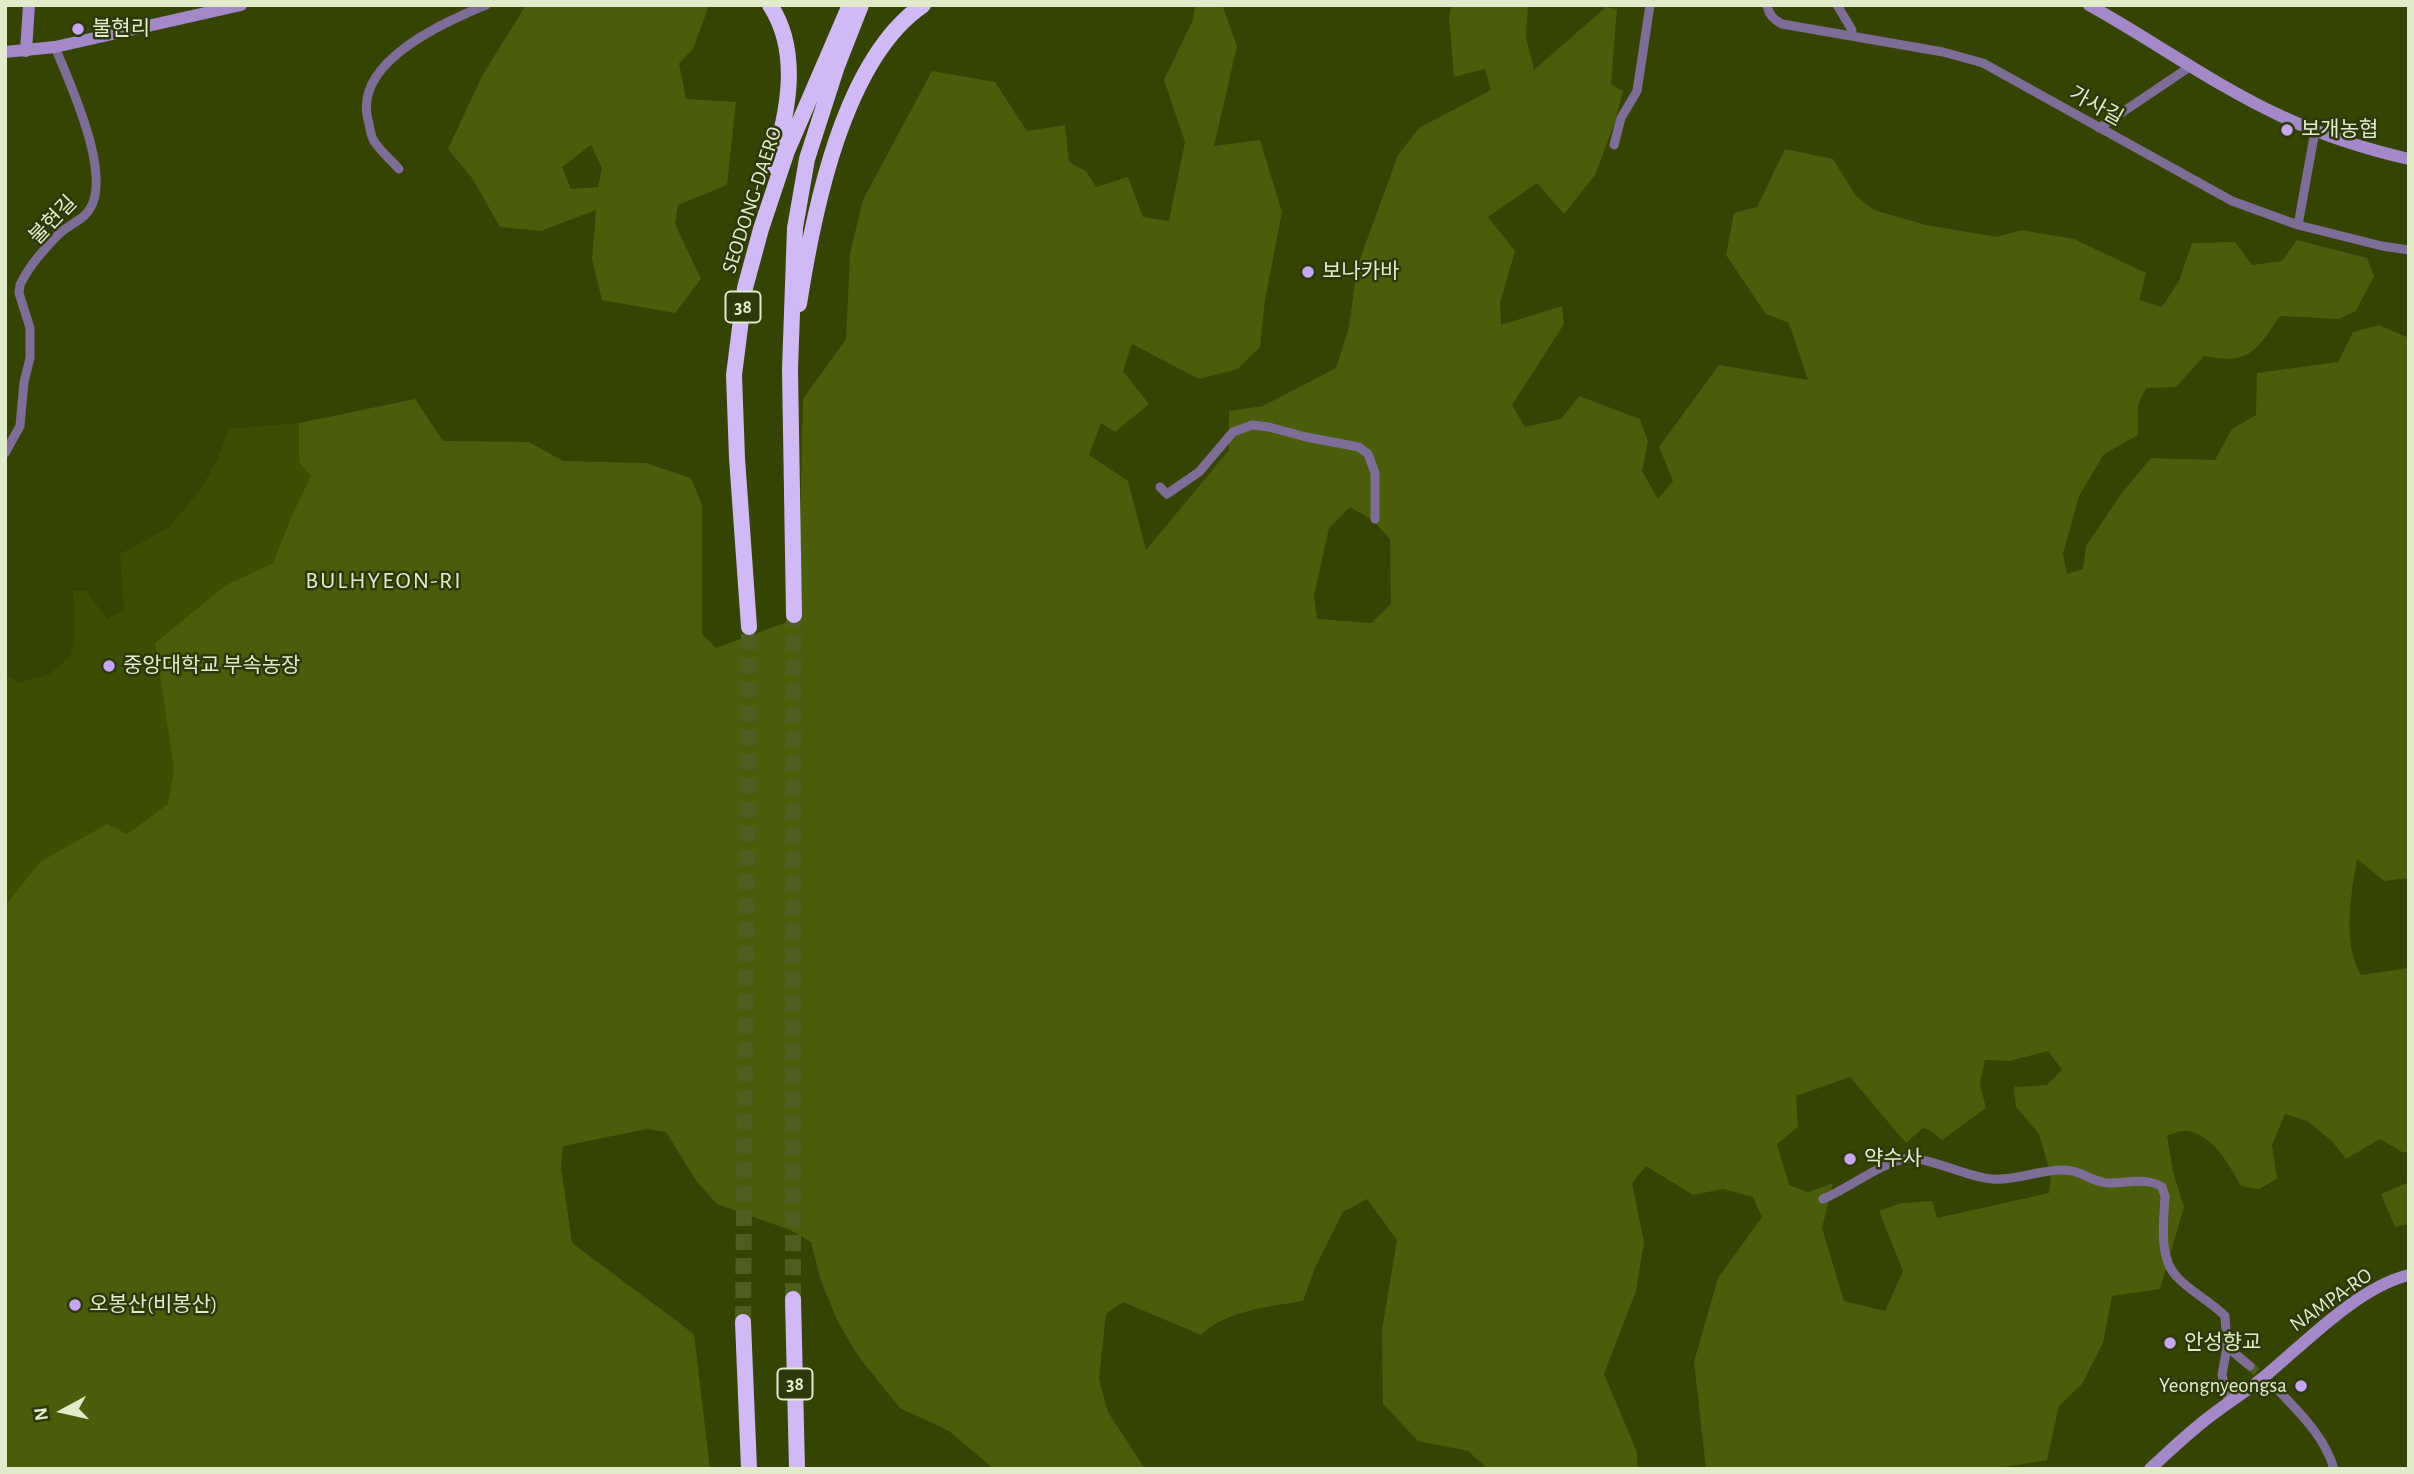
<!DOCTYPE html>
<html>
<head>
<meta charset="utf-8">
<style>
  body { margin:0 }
  #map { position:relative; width:2414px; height:1474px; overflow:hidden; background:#354403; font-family:"Alegreya Sans",sans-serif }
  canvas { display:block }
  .frame { position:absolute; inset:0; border:7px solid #e1ebcc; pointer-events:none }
  .north { position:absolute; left:28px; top:1376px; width:70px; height:70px; -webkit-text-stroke:5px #2d380b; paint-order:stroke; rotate:262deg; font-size:19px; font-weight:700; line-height:28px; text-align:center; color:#e1ebcc }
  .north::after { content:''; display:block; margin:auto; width:24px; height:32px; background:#e1ebcc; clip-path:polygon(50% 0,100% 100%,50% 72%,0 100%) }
</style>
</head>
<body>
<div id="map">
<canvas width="2414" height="1474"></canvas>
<div class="frame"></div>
<div class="north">N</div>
</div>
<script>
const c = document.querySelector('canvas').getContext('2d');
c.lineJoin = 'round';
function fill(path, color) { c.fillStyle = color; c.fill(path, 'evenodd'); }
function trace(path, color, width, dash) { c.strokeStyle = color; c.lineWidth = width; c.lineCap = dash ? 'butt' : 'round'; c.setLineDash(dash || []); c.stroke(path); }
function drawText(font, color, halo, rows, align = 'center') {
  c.font = font + ' "Alegreya Sans","Noto Sans KR",sans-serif'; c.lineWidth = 5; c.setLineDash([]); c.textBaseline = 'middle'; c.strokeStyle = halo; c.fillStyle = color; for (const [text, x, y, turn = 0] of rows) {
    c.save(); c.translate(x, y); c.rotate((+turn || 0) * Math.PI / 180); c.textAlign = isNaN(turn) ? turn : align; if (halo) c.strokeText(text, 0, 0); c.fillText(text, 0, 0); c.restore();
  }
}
fill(new Path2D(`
  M299,423v38l12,15 -19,39 -19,48 -47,22 -71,58 19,126 -6,35 -42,30 -85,28 -36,44v-231l14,8 31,-9 20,-17 5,-22 -2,-44h13l21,28 17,-8 -4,-57 48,-26 32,-38 18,-31 10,-30z`), '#3d4e02');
fill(new Path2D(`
  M526,5h180l1,6 -14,38 -14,14 7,36 50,3 -9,83 -49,20 -3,19 26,55 -26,34 -73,-13 -10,-41 4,-49 -55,21 -41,-4 -28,-49 -24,-29 34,-73zM591,145l11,23 -4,19 -27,2 -9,-22z
  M1195,5h27l15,41 -23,100 46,-6 22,72 -17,88 -5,47 -22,22 -39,10 -67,-35 -9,27 26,33 -34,28 -14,-9 -12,32 39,26 18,69 83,-100v-39l34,-5 73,-38 13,-41 8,-60 41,-112 21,-27 72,-38 -6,-21 -31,8 -5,-60 2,-12h77l-2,32 8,33 72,-63 11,2 -6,75 12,7 -9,34 -19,50 -31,39 -27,-31 -49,34 27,34 -15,52 1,22 61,-19 2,18 -52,81 13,22 36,-8 18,-23 61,23 8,22 -6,30 16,28 15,-18 -14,-34 60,-82 89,15 -19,-57 -23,-9 -40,-59 8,-42 23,-6 28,-58 48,10 23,37 18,14 52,15 71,12 24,-7 53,9 72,34 -7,27 23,7 17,-26 13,-38 43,-1 17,23 30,-4 15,-21 70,18 7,18 -18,35 -17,8 -59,-3c-24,35 -30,49 -76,40l-28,31 -30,1 -8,17v30l-34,19 -25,42 -16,58 4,20 16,-5 3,-23 35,-52 30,-36 64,2 17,-31 24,-14 1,-42 81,-11 15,-30 26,-7 30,13v540l-25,3 -27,-22c-6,36 -15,84 4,116l48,-7v184h-7l-22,-13 -34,20 -14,-18 -25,-20 -22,-7 -13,31 5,34 -18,10 -18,-3c-11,-20 -27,-50 -53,-55 -6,-1 -15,3 -21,4l6,37 11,35 -24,82 -48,7 -9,47 -21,41 -23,22 -12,54 -56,9h-285l-12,-107 24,-84 44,-61 -9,-20 -30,-8 -30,6 -47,-29 -14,17 12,59 -8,49 -32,83 33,78 1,17h-150l-20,-18 -50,-10 -35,-37 -1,-74 15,-90 -30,-41 -24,13 -28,56 -12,33c-36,6 -75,9 -102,34l-78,-33 -17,12 -7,65 9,33 37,57h-151l-45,-38 -49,-23 -42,-52 -21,-36 -16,-39 -10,-39 -21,-12 -73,-26 -20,-22 -31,-50 -19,-3 -84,17 -2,21 11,76 122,91 16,135h-705v-563l35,-44 67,-38 20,10 41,-30 6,-35 -19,-126 71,-58 47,-22 19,-48 19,-39 -12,-14v-39l116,-24 28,42 86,1 34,19 83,2 45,15 11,27v129l14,14 82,-30 5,-219 43,-60 4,-86 13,-53 69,-129 63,11 32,49 38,-6 4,37 17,9 10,16 32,-10 15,40 26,4 16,-79 -21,-62 29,-60zM1350,507l22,13 18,19 1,65 -20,19 -54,-4 -3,-23 15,-68zM2048,1051l14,19 -15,15 -33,2 2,20 23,27 12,40 -2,19 -112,25 -5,-17 -31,2 -22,8 24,60 -18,40 -41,-10 -22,-73 11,-45 -25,9 -19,-7 -12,-41 21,-17 -2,-31 54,-19 56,66 17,-15 7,2 12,10 44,-32 -6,-24 5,-24 25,1z
  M2409,1182v42l-14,3 -14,-33z`), '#4a5d0b');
trace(new Path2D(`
  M2250,1366l30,26`), '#4f5d21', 9, [9, 4.5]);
trace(new Path2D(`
  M793,1299l1,-684
  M743,1322l6,-695`), '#4f5d21', 16, [16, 8]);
trace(new Path2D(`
  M1767,5c2,10 6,14 15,19l161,28 40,11 249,138 66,24 84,21 27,4
  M1837,5l15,25
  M2099,128l92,-62
  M1614,145l7,-27 16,-27 13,-86
  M399,169c-8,-9 -19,-18 -25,-28 -4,-6 -4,-15 -6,-21 -15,-58 76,-98 118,-115
  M2298,225l17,-94
  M5,453l15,-27 4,-44 6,-24v-30l-11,-35 1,-8c8,-18 25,-37 39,-51 8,-8 19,-12 26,-19 33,-31 -16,-133 -30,-168
  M1160,487l7,7 32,-22 34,-40 19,-7 17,2 37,10 53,10 9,7 7,19v46
  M1823,1199c22,-9 61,-37 81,-40 23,-4 61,18 88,20 25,2 49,-10 73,-9 17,0 29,14 46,13 18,0 35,-6 51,4l3,9c-1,24 -7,62 12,81 14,15 33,24 48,39l2,31 23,19
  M2227,1347l-5,28 7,28
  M2280,1392c22,23 45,46 54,77`), '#7e6e97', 9);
trace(new Path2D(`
  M2089,5c65,36 125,80 192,111 41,19 84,33 128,43
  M26,51l3,-46
  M5,52l50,-5 186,-42
  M2150,1469c16,-15 32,-30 48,-43 21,-18 45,-32 66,-49 40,-33 94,-90 145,-102`), '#a389c8', 12);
trace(new Path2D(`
  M770,5c31,47 18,109 2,160
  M799,304c14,-90 44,-245 124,-299
  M794,615l-4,-246 5,-141 12,-69 30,-93 24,-61
  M749,627l-12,-169 -3,-83 11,-87 16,-59 26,-78 63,-146
  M793,1299l4,170
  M743,1322l6,147`), '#d0b9f4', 16);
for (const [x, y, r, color] of [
  [78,29,7,"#c5a7f1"],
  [2287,130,7,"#c5a7f1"],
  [1308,272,7,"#c5a7f1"],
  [109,666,7,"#c5a7f1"],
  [1850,1159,7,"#c5a7f1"],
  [75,1305,7,"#c5a7f1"],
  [2170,1343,7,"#c5a7f1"],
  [2301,1386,7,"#c5a7f1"]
]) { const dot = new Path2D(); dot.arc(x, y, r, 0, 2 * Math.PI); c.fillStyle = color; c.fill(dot); trace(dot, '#2d380b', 2.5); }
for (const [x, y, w] of [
  [743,307,35],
  [795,1384,35]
]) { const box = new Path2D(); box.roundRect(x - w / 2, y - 15.5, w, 31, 5); c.fillStyle = '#2d380b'; c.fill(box); trace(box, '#e1ebcc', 2); }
drawText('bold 19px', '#e1ebcc', null, [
  ["38",743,307],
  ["38",795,1384]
]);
drawText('21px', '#e1ebcc', '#2d380b', [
  ["불현리",92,29],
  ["보개농협",2301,130],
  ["보나카바",1322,272],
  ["중앙대학교 부속농장",123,666],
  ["약수사",1864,1159],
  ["오봉산(비봉산)",89,1305],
  ["안성향교",2184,1343],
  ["Yeongnyeongsa",2287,1386,"right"]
], 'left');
drawText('21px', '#e1ebcc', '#2d380b', [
  ["가사길",2096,106,29],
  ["SEODONG-DAERO",752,200,-72],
  ["불현길",53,220,-46],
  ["NAMPA-RO",2331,1300,-35]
]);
c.letterSpacing = '2px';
drawText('24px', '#e1ebcc', '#2d380b', [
  ["BULHYEON-RI",384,581]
]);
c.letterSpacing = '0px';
</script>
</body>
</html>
